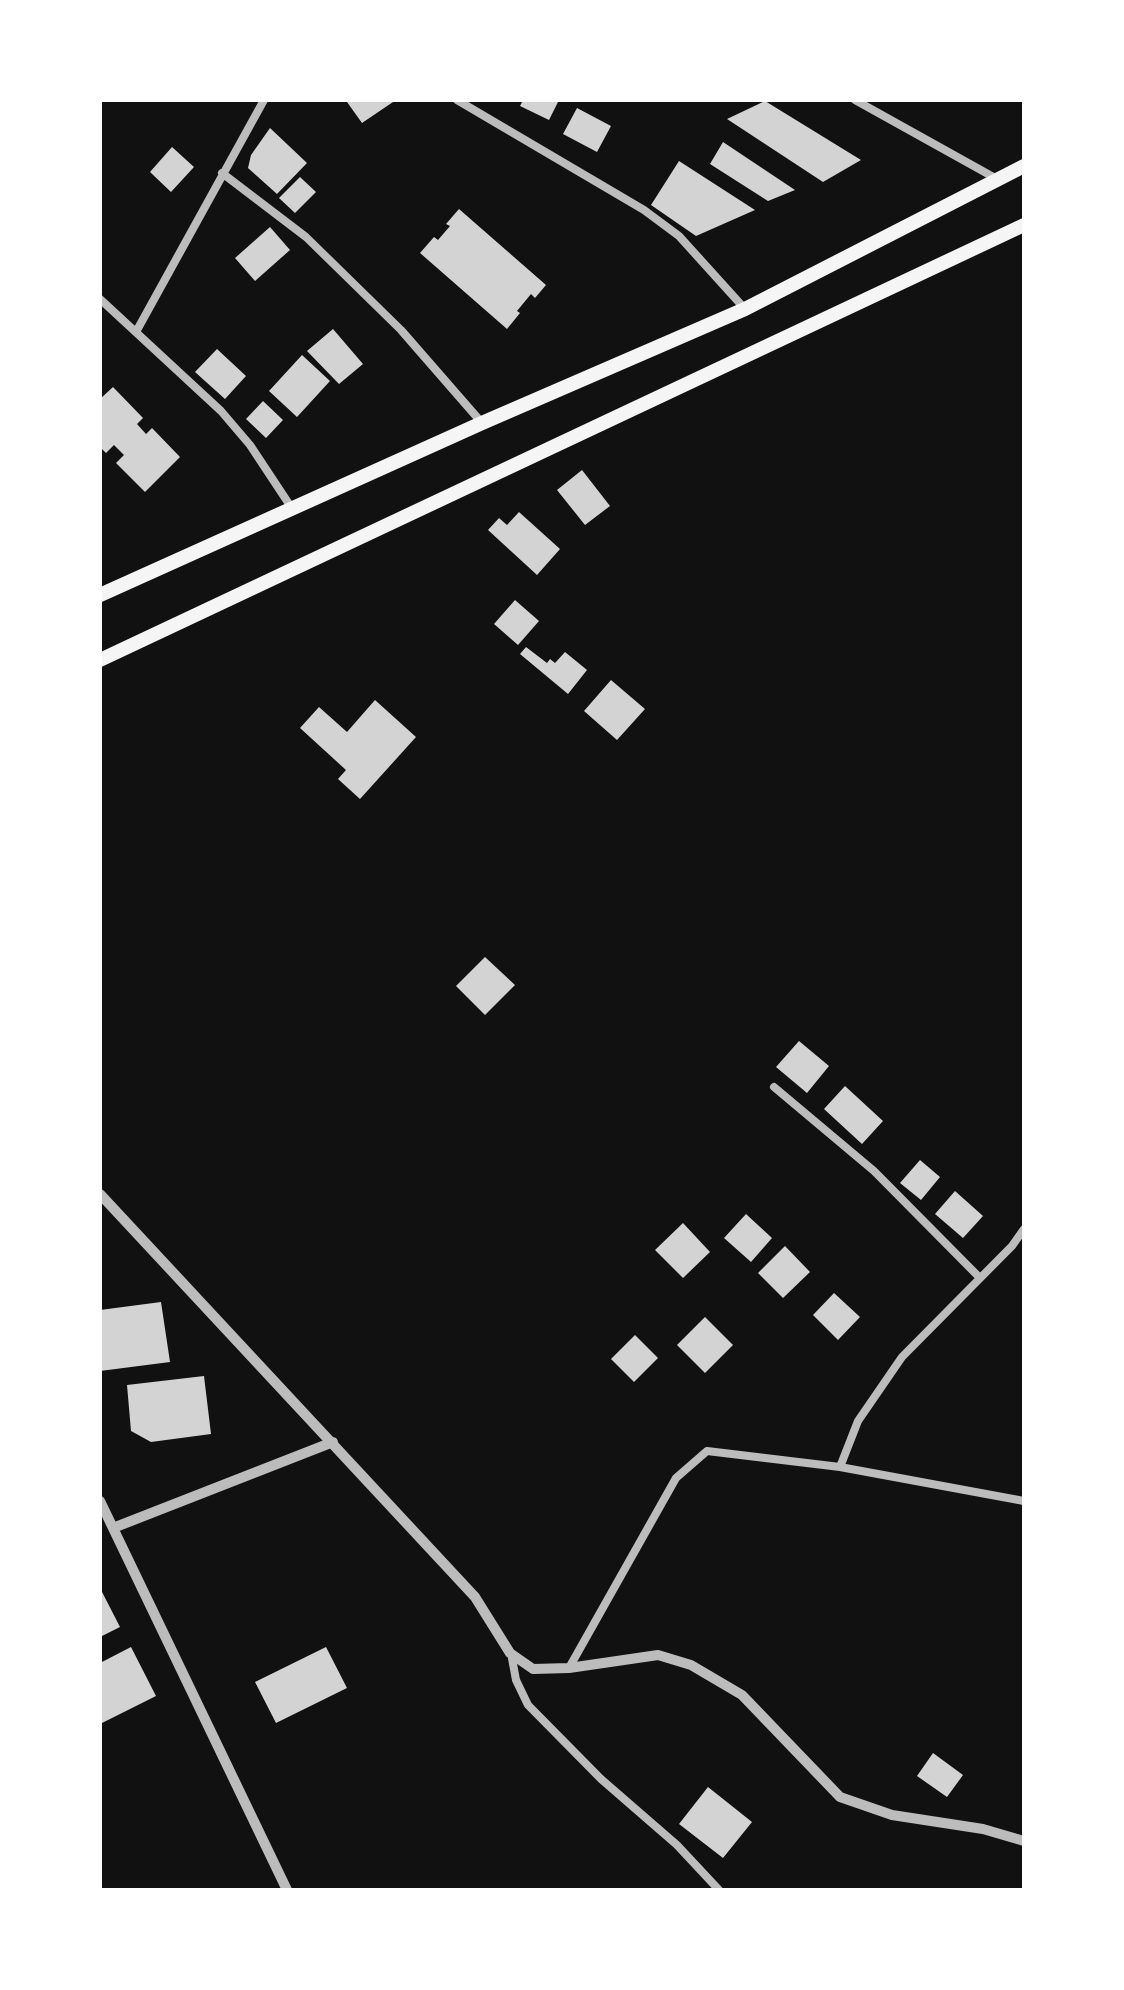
<!DOCTYPE html>
<html>
<head>
<meta charset="utf-8">
<style>
  body { margin:0 }
  #map { position:relative; width:1124px; height:1990px; overflow:hidden; background:#111; font-family:"Archivo Narrow",sans-serif }
  canvas { display:block }
  .frame { position:absolute; inset:0; border:102px solid #fff; pointer-events:none }
</style>
</head>
<body>
<div id="map">
<canvas width="1124" height="1990"></canvas>
<div class="frame"></div>
</div>
<script>
const c = document.querySelector('canvas').getContext('2d');
c.lineJoin = 'round';
function fill(path, color) { c.fillStyle = color; c.fill(path, 'evenodd'); }
function trace(path, color, width, dash) { c.strokeStyle = color; c.lineWidth = width; c.lineCap = dash ? 'butt' : 'round'; c.setLineDash(dash || []); c.stroke(path); }
fill(new Path2D(`
  M350,100h46l-34,23 -15,-21z
  M523,100h36l-10,20 -29,-14z
  M765,101l96,59 -38,22 -96,-63z
  M577,108l34,18 -14,26 -34,-18z
  M270,128l37,35 -30,31 -29,-26 3,-13z
  M723,142l72,48 -27,11 -58,-37z
  M172,147l22,20 -23,25 -21,-20z
  M679,161l76,49 -59,26 -45,-31z
  M300,177l16,15 -21,21 -16,-15z
  M459,209l87,76 -11,13 -4,-4 -14,17 3,2 -13,16 -87,-76 14,-16 4,3 12,-14 -4,-2z
  M270,227l20,23 -35,31 -20,-23z
  M333,329l30,35 -24,20 -32,-33z
  M217,349l29,27 -21,23 -30,-27z
  M302,355l28,26 -33,36 -28,-26z
  M113,387l30,31 -6,6 9,10 6,-6 28,29 -35,35 -29,-29 8,-8 -10,-10 -8,8 -6,-6v-48z
  M263,401l20,19 -17,18 -20,-19z
  M582,470l28,36 -25,19 -28,-35z
  M519,512l41,37 -23,26 -49,-45 11,-12 8,7z
  M515,600l24,21 -21,24 -24,-21z
  M526,647l21,16 3,-4 5,4 10,-11 22,18 -19,24 -48,-40z
  M611,680l34,29 -28,31 -33,-29z
  M375,700l41,37 -56,62 -22,-20 8,-9 -46,-42 19,-21 28,25z
  M485,957l30,28 -30,30 -29,-29z
  M799,1041l30,25 -22,27 -31,-26z
  M845,1086l38,35 -21,23 -38,-35z
  M920,1160l20,17 -19,23 -21,-17z
  M955,1191l28,25 -20,22 -28,-24z
  M746,1214l26,24 -21,24 -27,-24z
  M683,1223l27,29 -27,26 -28,-28z
  M785,1246l25,26 -27,26 -25,-25z
  M834,1293l26,24 -22,23 -25,-25z
  M161,1302l9,60 -70,9v-61z
  M705,1317l28,28 -28,28 -28,-28z
  M635,1335l23,23 -24,24 -23,-23z
  M204,1376l7,58 -60,8 -20,-11 -4,-46z
  M100,1588l20,39 -20,10z
  M131,1647l25,49 -56,28v-61z
  M326,1647l21,41 -71,35 -21,-41z
  M933,1753l30,22 -16,22 -30,-21z
  M708,1787l44,35 -29,36 -44,-34z`), '#d3d3d3');
trace(new Path2D(`
  M457,100l187,110 35,26 66,73
  M855,100l142,79
  M222,173l84,64 95,93 81,93
  M100,299l121,112 29,34 43,65
  M136,332l128,-232
  M774,1087l100,84 106,107
  M840,1467l18,-46 44,-64 110,-111 12,-17
  M511,1653l5,27 12,25 73,74 76,66 42,45
  M569,1668l107,-190 31,-27 133,16 184,34`), '#bcbcbc', 8);
trace(new Path2D(`
  M100,1194l375,403 35,56 23,16 36,-1 89,-13 33,10 51,30 98,102 52,18 91,14 41,12
  M100,1501l187,389
  M113,1528l220,-86`), '#bcbcbc', 10);
trace(new Path2D(`
  M100,595l382,-172 263,-114 279,-143
  M100,660l924,-435`), '#f5f5f5', 14);
</script>
</body>
</html>
